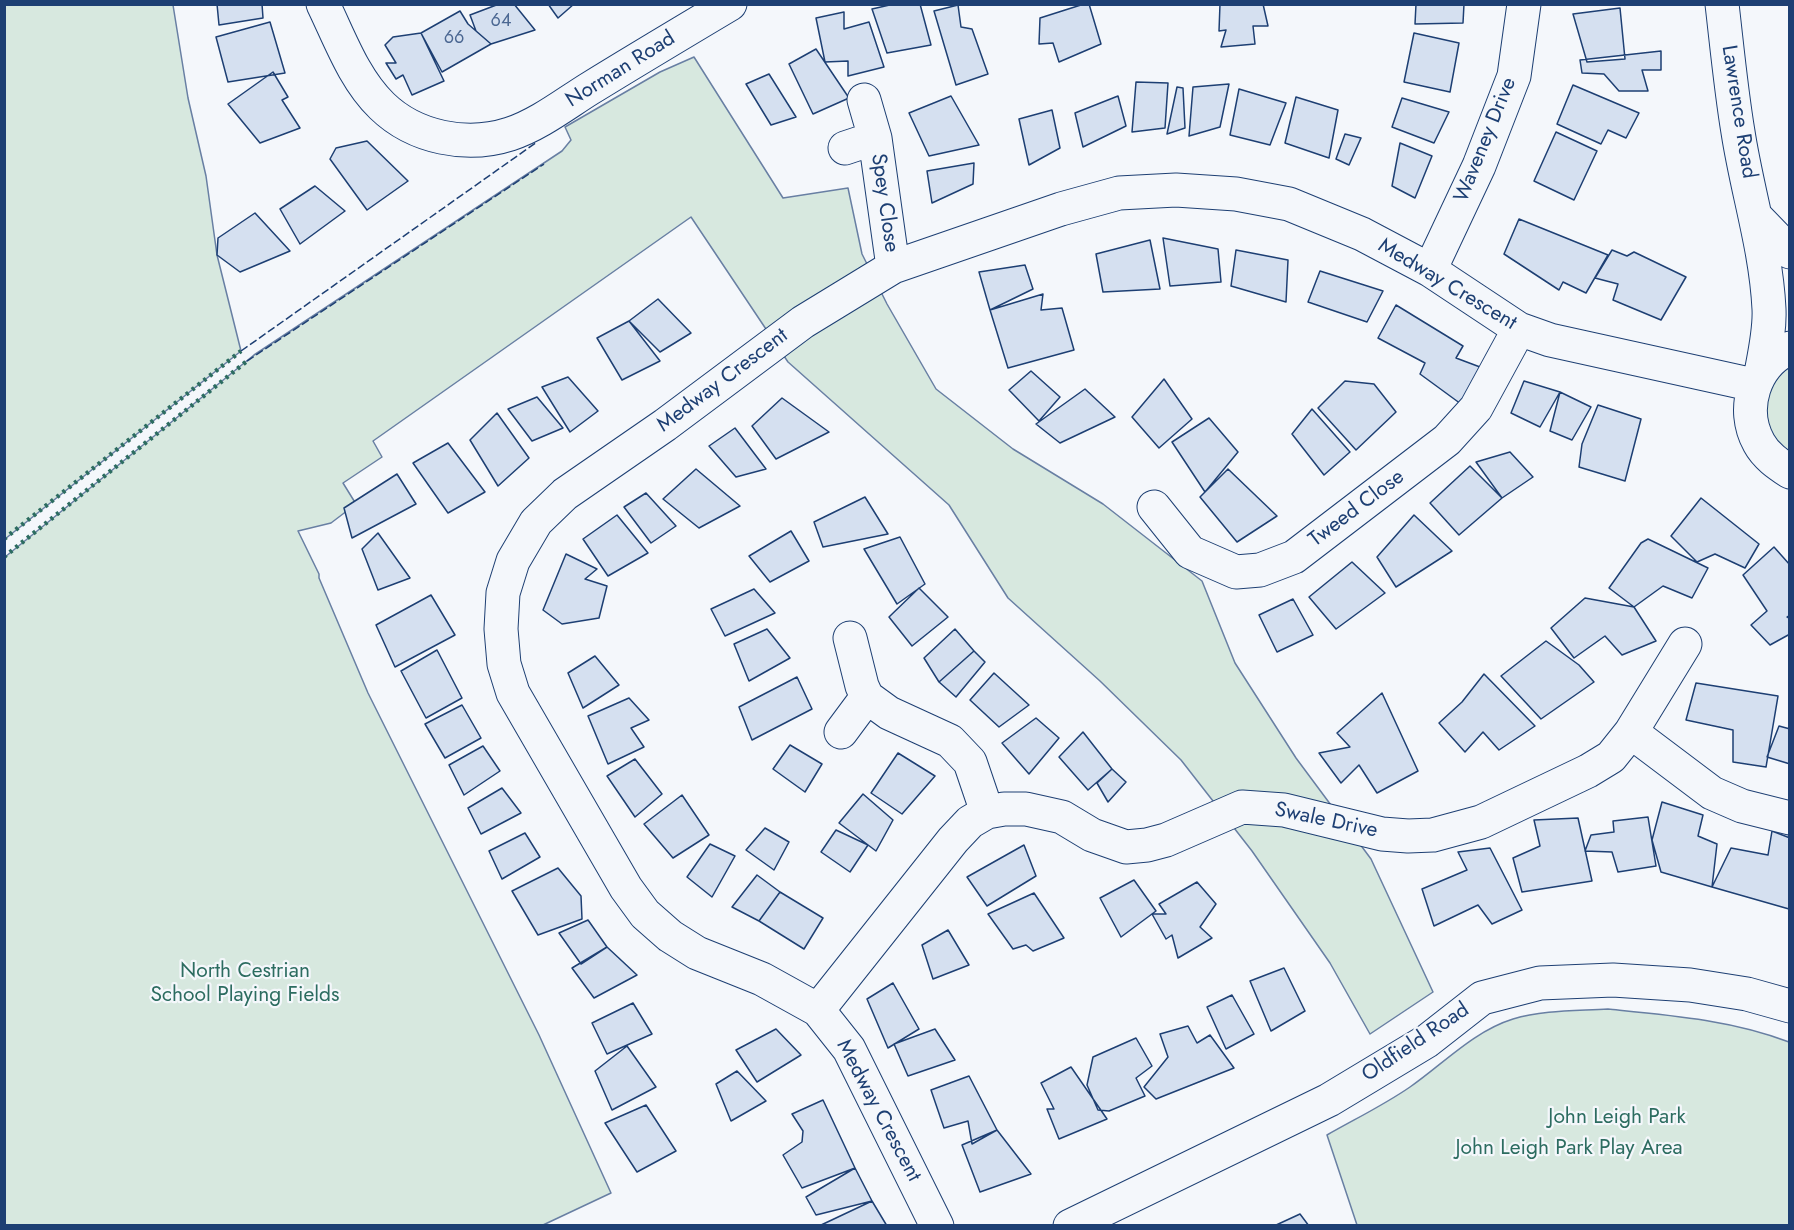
<!DOCTYPE html>
<html>
<head>
<meta charset="utf-8">
<style>
  body { margin:0 }
  #map { position:relative; width:1794px; height:1230px; overflow:hidden; background:#f4f7fb; font-family:Jost,sans-serif }
  canvas { display:block }
  .frame { position:absolute; inset:0; border:6px solid #1d3f73; pointer-events:none }
</style>
</head>
<body>
<div id="map">
<canvas width="1794" height="1230"></canvas>
<div class="frame"></div>
</div>
<script>
const c = document.querySelector('canvas').getContext('2d');
c.lineJoin = 'round';
function fill(path, color) { c.fillStyle = color; c.fill(path, 'evenodd'); }
function trace(path, color, width, dash) { c.strokeStyle = color; c.lineWidth = width; c.lineCap = dash ? 'butt' : 'round'; c.setLineDash(dash || []); c.stroke(path); }
function drawText(font, color, halo, rows, align = 'center') {
  c.font = font + ' Jost,sans-serif'; c.lineWidth = 4.5; c.setLineDash([]); c.textBaseline = 'middle'; c.strokeStyle = halo; c.fillStyle = color; for (const [text, x, y, turn = 0] of rows) {
    c.save(); c.translate(x, y); c.rotate((+turn || 0) * Math.PI / 180); c.textAlign = isNaN(turn) ? turn : align; if (halo) c.strokeText(text, 0, 0); c.fillText(text, 0, 0); c.restore();
  }
}
const green = new Path2D(`
  M5,4l168,1 15,93 18,78 11,79 24,96 -236,188z
  M694,57l89,141 65,-10 14,66 25,50 49,85 77,60 90,55 99,77 33,82 61,95 75,101 62,133 -63,42 -40,-71 -78,-112 -71,-91 -81,-79 -92,-83 -59,-93 -161,-143 -97,-145 -318,224 9,16 -39,26 13,21 -25,19 -33,8 21,43v4l49,115 171,342 72,158 -68,32 -538,1v-669l249,-202 308,-204 9,-11 -6,-13 95,-55z
  M1789,367v87c-4,-4 -10,-8 -13,-13 -19,-22 -11,-59 13,-74z
  M1608,1009c61,6 124,11 181,33v183h-432l-30,-90c28,-16 57,-30 83,-48 33,-23 64,-56 103,-68 30,-9 64,-8 95,-10z`);
fill(green, '#d7e8df');
trace(green, '#687fa3', 1.5);
const building = new Path2D(`
  M217,4h45l1,14 -44,7z
  M499,4h15l21,26 -44,14 -15,-13 -6,-16z
  M548,4h26l-16,14z
  M894,4h26l11,41 -44,8 -15,-44z
  M1084,4h5l12,40 -42,18 -6,-19 -14,1 1,-26z
  M1220,4h43l5,22h-15l2,18 -34,3 5,-17 -7,1z
  M1416,4h48l-1,19 -48,1z
  M958,5l3,22 11,2 16,45 -32,11 -22,-74z
  M1620,8l5,51 -38,3 -14,-48z
  M460,11l8,13 23,20 -49,28 -21,-39z
  M844,12v17l25,-7 15,45 -36,9v-15l-23,1 -9,-44z
  M270,22l15,51 -57,9 -12,-45z
  M421,33l23,48 -32,14 -9,-20 -7,4 -10,-16h10l-11,-18 8,-8z
  M1414,33l45,10 -9,49 -46,-10z
  M816,49l33,49 -36,16 -24,-50z
  M1661,51v19h-19l6,21h-29l-15,-17 -22,-1 -2,-13z
  M273,72l15,25 -6,3 18,28 -40,15 -32,-39z
  M769,74l27,43 -25,8 -25,-41z
  M1136,82l32,1 -3,45 -33,4z
  M1229,84l-9,43 -31,9 4,-49z
  M1573,85l66,28 -13,25 -18,-8 -7,14 -44,-20z
  M1177,87l6,1 2,40 -18,6z
  M1239,89l47,14 -16,42 -40,-10z
  M951,96l28,49 -50,11 -20,-43z
  M1118,96l8,30 -43,21 -8,-34z
  M1296,97l42,13 -9,48 -44,-15z
  M1402,98l47,14 -15,31 -42,-16z
  M1052,110l8,38 -31,17 -10,-46z
  M1556,132l41,19 -23,49 -40,-19z
  M1345,134l16,4 -12,27 -13,-6z
  M367,141l41,40 -41,29 -37,-51 6,-11z
  M1400,143l32,13 -17,42 -23,-12z
  M974,163l-1,21 -41,19 -5,-32z
  M315,186l30,25 -45,33 -20,-35z
  M255,213l35,38 -50,21 -23,-17 1,-17z
  M1519,219l89,36 -22,38 -23,-11 -4,8 -55,-36z
  M1163,238l55,11 3,33 -51,4z
  M1150,240l10,49 -57,3 -7,-38z
  M1236,250l52,10 -2,42 -55,-16z
  M1612,250l15,6 7,-4 52,25 -25,43 -48,-20 5,-16 -23,-6z
  M1025,265l8,24 -43,21 -11,-38z
  M1320,271l63,20 -16,31 -59,-20z
  M1043,294l-2,16 21,-2 12,42 -66,18 -18,-58z
  M658,299l33,34 -31,19 -31,-31z
  M1396,305l67,41 -7,12 24,9 -19,37 -41,-30 5,-11 -47,-25z
  M629,321l31,40 -38,19 -25,-42z
  M1031,371l29,26 -21,24 -30,-31z
  M568,377l30,34 -28,21 -28,-45z
  M1164,379l28,40 -33,29 -27,-31z
  M1345,381l29,3 22,28 -40,38 -38,-42z
  M1524,381l36,11 -20,35 -29,-14z
  M1085,389l30,28 -55,26 -24,-19z
  M1560,392l31,15 -19,33 -22,-9z
  M537,397l26,31 -31,13 -24,-32z
  M782,398l47,34 -53,27 -24,-33z
  M1598,405l43,14 -16,62 -46,-14 3,-23z
  M1312,409l38,43 -26,23 -32,-41z
  M497,413l32,45 -31,28 -28,-46z
  M1209,418l29,34 -33,40 -33,-50z
  M735,428l31,41 -30,8 -27,-31z
  M448,443l37,49 -37,21 -35,-50z
  M1510,452l23,25 -31,21 -26,-36z
  M1470,466l32,32 -43,37 -29,-32z
  M696,469l44,37 -41,22 -36,-29z
  M1228,469l49,47 -40,26 -37,-45z
  M397,474l19,30 -64,34 -8,-30z
  M646,493l30,33 -25,17 -27,-36z
  M865,497l23,37 -65,13 -9,-25z
  M1701,498l58,46 -14,24 -30,-14 -18,8 -26,-26z
  M617,515l31,38 -40,23 -25,-37z
  M1414,515l38,36 -56,36 -19,-30z
  M791,531l18,30 -39,21 -21,-26z
  M378,533l32,45 -32,12 -16,-41z
  M900,537l25,47 -28,20 -33,-55z
  M1648,539l60,29 -16,30 -29,-12 -29,21 -25,-19 32,-45z
  M1774,547l16,18v50l-3,2 3,2v15l-20,11 -19,-20 16,-14 -24,-36z
  M566,554l31,15 -12,10 22,7 -8,32 -37,6 -19,-14z
  M1352,562l33,31 -49,36 -27,-32z
  M919,588l29,29 -36,29 -23,-29z
  M754,589l21,24 -50,23 -14,-27z
  M431,595l24,40 -60,32 -19,-42z
  M1585,598l49,9 22,34 -34,14 -17,-19 -31,22 -23,-30z
  M1293,599l20,36 -36,17 -18,-37z
  M767,629l23,29 -41,23 -15,-37z
  M955,629l19,22 -35,31 -15,-24z
  M1546,641l33,24 15,17 -53,37 -40,-43z
  M437,650l25,48 -36,20 -25,-47z
  M974,651l11,11 -29,35 -17,-15z
  M595,656l24,29 -36,23 -15,-35z
  M994,673l35,32 -30,22 -29,-27z
  M1484,674l51,52 -36,24 -16,-18 -18,20 -26,-29 23,-21z
  M797,677l15,32 -60,31 -13,-33z
  M1696,683l82,13 -12,71 -33,-5v-32l-47,-10z
  M1382,693l36,78 -41,22 -18,-28 -18,18 -22,-30 31,-6 -13,-14z
  M629,698l20,22 -18,8 13,19 -36,17 -20,-48z
  M462,705l19,33 -36,20 -20,-34z
  M1036,718l23,20 -30,36 -27,-31z
  M1779,726l11,3v35l-23,-7z
  M1083,732l29,37 -24,21 -29,-33z
  M790,745l32,19 -17,28 -32,-23z
  M483,746l17,25 -36,24 -15,-30z
  M898,753l37,23 -33,38 -31,-21z
  M635,759l27,35 -27,23 -28,-41z
  M1112,769l14,13 -18,20 -11,-19z
  M502,788l19,25 -40,21 -13,-26z
  M863,794l30,26 -17,31 -37,-28z
  M682,795l27,40 -36,23 -29,-34z
  M1662,802l41,13 -5,21 19,8 -5,43 -51,-15 -9,-32z
  M1648,817l8,49 -38,6 -6,-20 -27,-1 6,-16 23,-3 -1,-11z
  M1578,818l14,63 -70,11 -9,-34 27,-12 -6,-26z
  M765,828l24,14 -15,28 -28,-20z
  M836,830l32,15 -18,27 -29,-20z
  M1772,831l18,7 -1,71 -77,-22 19,-39 37,7z
  M525,833l15,24 -38,22 -13,-28z
  M710,844l25,12 -23,41 -25,-20z
  M1024,845l12,31 -49,30 -20,-29z
  M1490,848l32,62 -30,14 -14,-19 -44,21 -12,-37 45,-19 -9,-18z
  M558,868l23,28 1,23 -44,16 -26,-44z
  M757,875l23,17 -21,29 -27,-14z
  M1134,880l22,31 -35,26 -21,-39z
  M1197,882l19,22 -16,23 12,11 -34,20 -6,-23 -6,4 -14,-25h14l-7,-10z
  M780,892l43,26 -19,31 -45,-28z
  M1034,893l30,45 -31,13 -7,-6 -13,4 -25,-35z
  M588,920l19,27 -26,17 -22,-31z
  M948,930l21,35 -36,14 -11,-34z
  M607,947l30,28 -43,23 -22,-30z
  M1284,968l21,43 -34,20 -21,-50z
  M893,983l26,46 -31,19 -21,-49z
  M1232,995l22,39 -28,15 -19,-42z
  M633,1003l19,31 -45,20 -15,-31z
  M1188,1026l9,17 13,-8 24,33 -78,31 -12,-12 24,-30 -8,-23z
  M776,1029l25,26 -44,27 -21,-32z
  M935,1029l20,31 -47,16 -14,-32z
  M1136,1038l16,28 -16,12 9,18 -36,15 -11,-1 -11,-25 6,-28z
  M627,1046l29,41 -44,23 -17,-39z
  M1071,1067l36,52 -48,20 -12,-30h7l-13,-26z
  M737,1071l29,30 -35,20 -15,-37z
  M969,1076l28,54 -25,14 -4,-23 -24,7 -13,-38z
  M823,1100l32,68 -53,20 -19,-33 19,-13 1,-11 -11,-17z
  M646,1105l30,46 -39,21 -32,-49z
  M997,1130l34,44 -51,18 -18,-47z
  M855,1168l17,33 -56,14 -10,-18z
  M872,1201l15,25h-68z
  M1300,1214l9,12h-35z`);
fill(building, '#d5e0f0');
trace(building, '#1d3f73', 1.5);
const minor = new Path2D(`
  M323,4c17,35 31,75 59,102 33,32 85,42 128,28 28,-9 55,-30 79,-45 47,-29 94,-57 141,-85
  M1722,4c5,43 9,86 16,128 9,59 28,116 31,177 1,21 -4,43 -8,64
  M864,100l11,38 18,129
  M845,148l30,-10
  M1757,218l33,34
  M1430,270l49,-104 35,-90 10,-72
  M1790,348c-36,16 -50,61 -31,95 7,13 19,21 31,29
  M1154,507l36,45 46,20 24,-2 34,-13 153,-117 29,-32 43,-79
  M850,638l12,48 5,11 22,16 61,28 20,21 17,50
  M841,732l26,-35
  M1631,732l81,61 30,13 48,12
  M818,1010l135,-170 17,-18 17,-10 17,-3h22l36,8 30,18 34,12 21,-2 19,-5 76,-33 42,3 98,24 26,2 25,-1 48,-13 107,-51 23,-14 20,-25 54,-88
  M937,1226l-88,-177 -31,-39 -56,-31 -65,-26 -27,-17 -25,-22 -19,-26 -113,-195 -9,-29 -3,-35 2,-36 10,-32 23,-39 29,-28 100,-69 138,-103 90,-55 168,-58 58,-16 57,-3 60,4 53,10 73,30 68,36 89,59 31,11 204,45
  M1070,1226l259,-126 98,-59 55,-43 58,-15 73,-3 77,5 57,9 43,12`);
trace(minor, '#1d3f73', 35);
trace(minor, '#f4f7fb', 33);
trace(new Path2D(`
  M4,539l237,-188
  M4,557l243,-196`), '#2c6c60', 4.5, [3, 4.5]);
trace(new Path2D(`
  M241,351l296,-209
  M247,361l297,-197`), '#1d3f73', 1.5, [8, 3]);
drawText('18px', '#4b6792', null, [
  ["64",501,22],
  ["66",454,39]
]);
drawText('21px', '#1d3f73', '#f4f7fb', [
  ["Norman Road",621,70,-32],
  ["Lawrence Road",1738,112,81],
  ["Waveney Drive",1486,140,-68],
  ["Spey Close",884,203,82],
  ["Medway Crescent",1447,285,31],
  ["Medway Crescent",723,381,-37],
  ["Tweed Close",1357,509,-37],
  ["Swale Drive",1326,821,12],
  ["Oldfield Road",1416,1043,-34],
  ["Medway Crescent",878,1111,62]
]);
drawText('21px', '#2c6c60', '#f4f7fb', [
  ["North Cestrian",245,972],
  ["School Playing Fields",245,996],
  ["John Leigh Park",1617,1118],
  ["John Leigh Park Play Area",1569,1149]
]);
</script>
</body>
</html>
